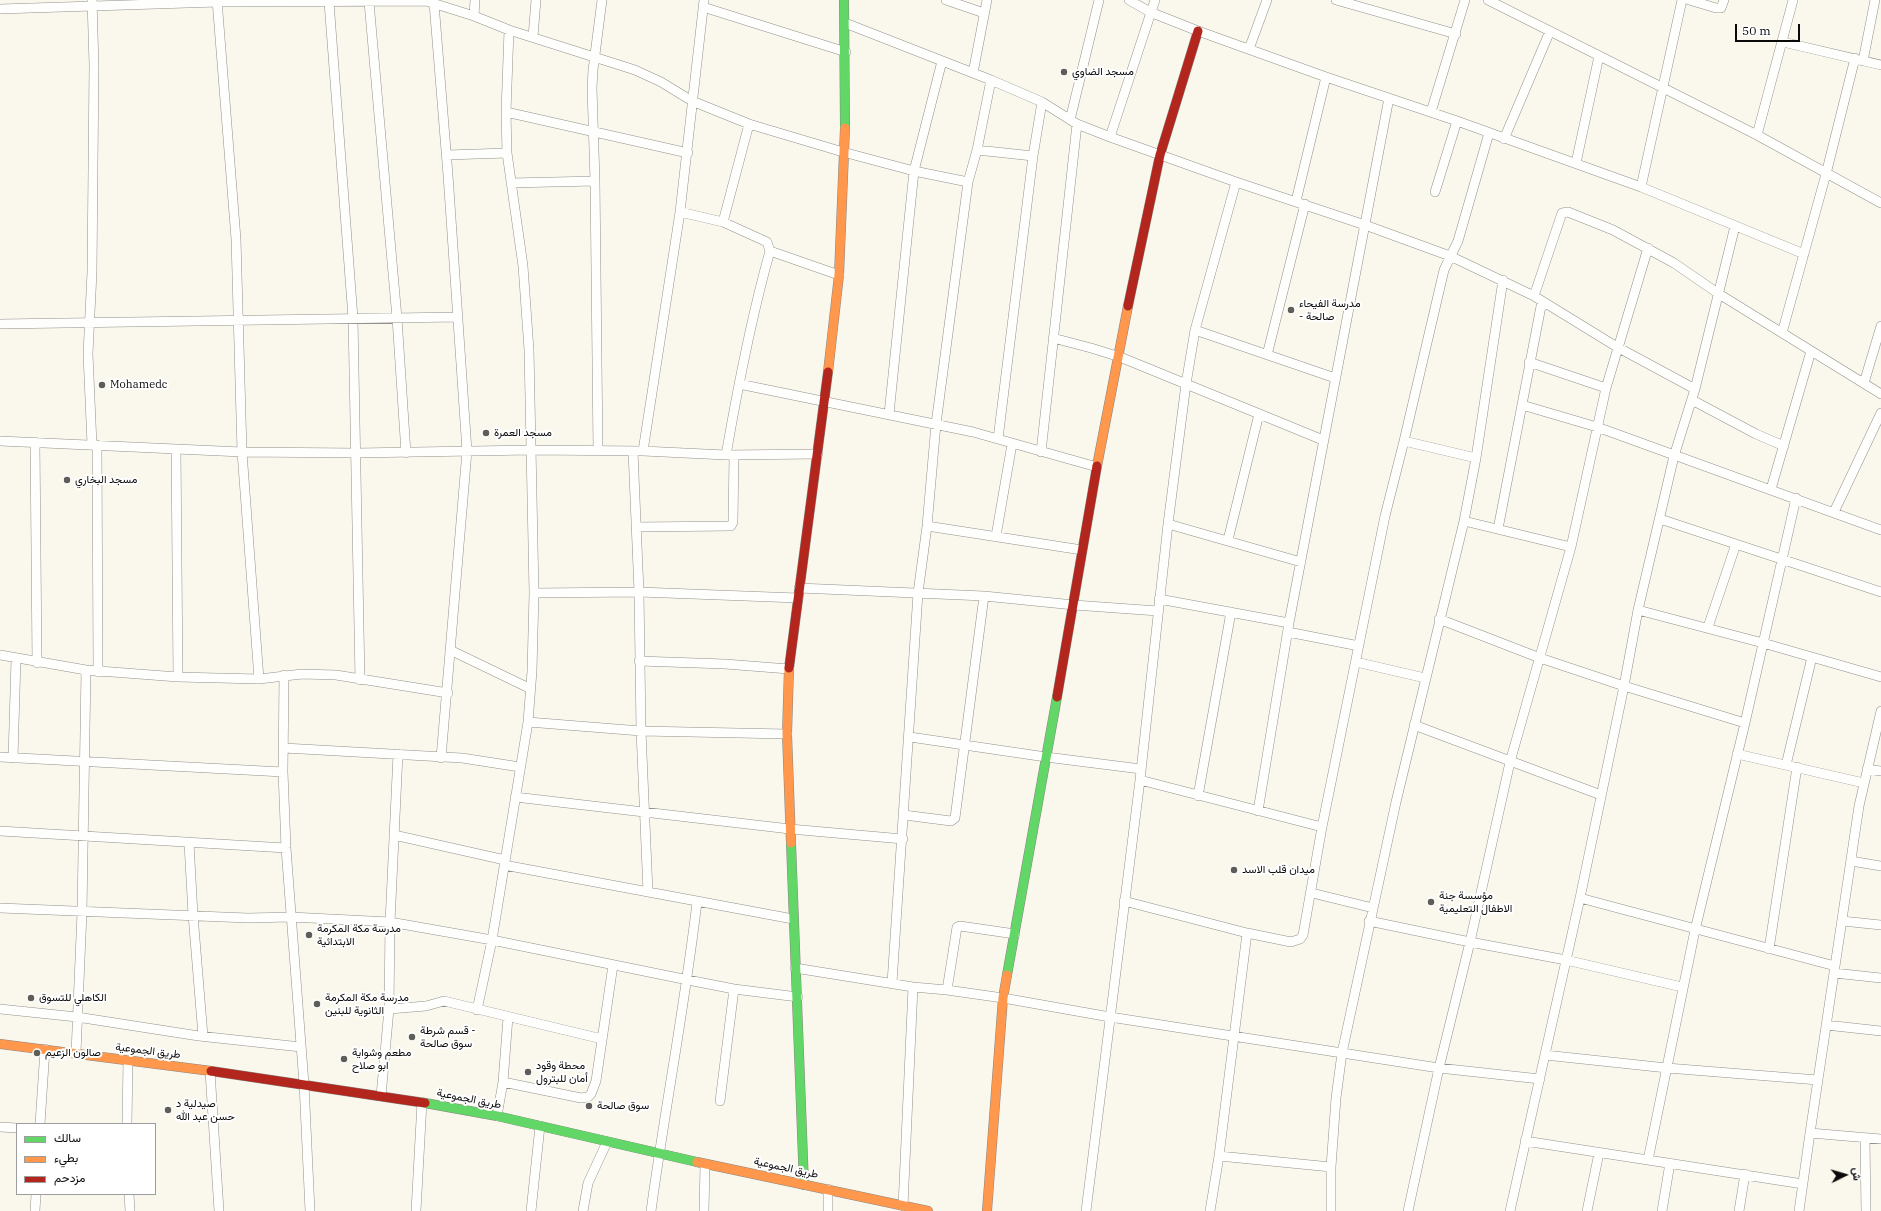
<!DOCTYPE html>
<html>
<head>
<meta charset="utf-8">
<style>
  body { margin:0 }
  #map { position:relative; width:1881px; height:1211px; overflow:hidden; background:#faf7ed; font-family:"IBM Plex Serif",Vazirmatn,serif }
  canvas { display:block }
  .legend { position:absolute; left:16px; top:1123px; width:140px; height:72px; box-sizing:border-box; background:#fff; border:1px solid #9d9d9d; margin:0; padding:5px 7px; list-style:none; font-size:12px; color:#0a0a0a }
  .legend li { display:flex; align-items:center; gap:8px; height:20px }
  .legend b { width:20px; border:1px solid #9d9d9d }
  .north { position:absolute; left:1825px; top:1155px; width:40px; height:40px; -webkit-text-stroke:3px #fff; paint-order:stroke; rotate:85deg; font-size:11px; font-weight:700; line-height:16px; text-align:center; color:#0a0a0a }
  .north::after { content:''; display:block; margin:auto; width:14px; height:18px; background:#0a0a0a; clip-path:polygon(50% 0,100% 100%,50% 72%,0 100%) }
  .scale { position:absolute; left:1735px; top:24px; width:65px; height:18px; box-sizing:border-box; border:2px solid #0a0a0a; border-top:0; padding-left:5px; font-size:12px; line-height:14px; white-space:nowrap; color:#0a0a0a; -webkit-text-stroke:3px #fff; paint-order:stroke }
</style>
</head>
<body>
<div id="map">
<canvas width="1881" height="1211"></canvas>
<ul class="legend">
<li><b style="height:5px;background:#63d668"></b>سالك</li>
<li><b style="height:5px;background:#ff974d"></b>بطيء</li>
<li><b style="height:5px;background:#b3261e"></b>مزدحم</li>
</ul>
<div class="north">ش</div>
<div class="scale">50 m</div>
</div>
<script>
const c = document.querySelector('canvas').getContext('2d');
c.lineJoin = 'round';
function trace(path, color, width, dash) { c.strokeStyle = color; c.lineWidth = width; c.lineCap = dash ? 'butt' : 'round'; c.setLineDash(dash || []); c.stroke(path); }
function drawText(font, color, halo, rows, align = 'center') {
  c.font = font + ' "IBM Plex Serif",Vazirmatn,serif'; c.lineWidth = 4; c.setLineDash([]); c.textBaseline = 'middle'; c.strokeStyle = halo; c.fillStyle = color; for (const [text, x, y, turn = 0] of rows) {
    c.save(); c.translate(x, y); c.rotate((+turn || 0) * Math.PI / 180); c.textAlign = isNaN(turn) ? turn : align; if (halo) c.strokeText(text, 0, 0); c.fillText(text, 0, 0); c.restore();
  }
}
const street = new Path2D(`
  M92,0l2,65 -2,207 -4,82 4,91
  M217,0l19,239 6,213 17,227
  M946,0l38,13
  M1129,0l21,12 48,19 128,46 131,44 184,66 163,67
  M1336,0l120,34
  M1488,0l269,135 124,68
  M1689,0l27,8h5l3,-8
  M329,2l24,316 7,362
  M369,2l28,316 9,135
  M434,3l14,172 19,276 -26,307
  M703,7l143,45
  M0,9l218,-7 208,-1 48,15 35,14 126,40 26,12 31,19 57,23 94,28 71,19 54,11
  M474,16l1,-16
  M845,23l146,57 51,22 35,22 33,13 126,45 129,43 85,31 84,40 83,51 78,42
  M533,37l3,-37
  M1783,42l98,23
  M1249,49l18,-49
  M1863,61l12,-61
  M973,73l14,-73
  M506,112l182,41
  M1431,112l34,-112
  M1070,120l29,-120
  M1757,135l36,-135
  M1110,137l45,-137
  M1504,139l46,-108
  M977,150l56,6
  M447,155l60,-2
  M1576,163l23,-107
  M511,183l84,-2
  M1641,187l41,-187
  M1435,192l22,-71
  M1296,201l30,-124
  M680,212l43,10 44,20 3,9 69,24
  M723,222l26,-98
  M1534,296l28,-83 6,-1 45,18 61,33 45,31 162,100
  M0,324l458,-7
  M1195,330l140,48
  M1782,333l44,-159 29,-116
  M1053,338l38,10 29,9 203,83
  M1267,355l38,-151
  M1529,362l77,26
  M1864,383l17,-57
  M739,384l234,48 124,35
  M1692,400l64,34 28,12
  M1522,405l75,22 284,103
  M889,414l25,-243 28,-110
  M998,439l35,-283 9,-54
  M0,441l242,11 115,1 174,-3 112,1 83,4 92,-1
  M1404,441l72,17
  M35,442l2,221
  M97,445l1,227
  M176,449l2,228
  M598,451l-3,-270 -3,-93 1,-18 9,-70
  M633,451l6,141 2,139 7,161
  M643,451l37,-239 24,-212
  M1041,452l36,-328
  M726,455c12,-69 25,-137 44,-204
  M1771,489l40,-138
  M1834,512l47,-99
  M1660,519l221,73
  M1464,521l107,26
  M1168,524l133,38
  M927,526l155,24
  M636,527l95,-1 2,-4 1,-67
  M1498,529l44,-228
  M996,536l16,-92
  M1228,540l31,-126
  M799,588l185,8 90,9 84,6
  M534,593l105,-1 159,6
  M1159,599l130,24
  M1638,610l125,33 118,34
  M1439,619l101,39 84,28 121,37
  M1708,627l28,-83
  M1288,632l71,14
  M450,650l81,39
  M0,655l86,15 92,7 81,2 43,-5 34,1 112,18
  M639,661l86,3 64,5
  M1356,662l69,16
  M284,675l-1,97 3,76 18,236 6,127
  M528,722l113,9 146,3
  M1414,725l187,70
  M910,737l136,20 95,12
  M284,748l178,10 58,9
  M1737,754l127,29
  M0,757l283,15
  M13,758l3,-99
  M1786,765l26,-108
  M1867,769l14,2
  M1140,780l182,47
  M1198,796l33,-184
  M515,797l275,32 113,10
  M1258,811l31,-188 100,-525
  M904,815l47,6 4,-3 29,-222
  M0,831l286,17
  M394,835l111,25
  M189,843l4,72 10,121
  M1851,861l30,5
  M504,865l289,54
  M1312,893l61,15
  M1580,898l255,68
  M1124,901l123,32 44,9 9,-3 3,-4 19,-108 63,-311 19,-75 40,-171 14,-29 31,-108
  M0,908l248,10 43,-1 99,5 102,18 196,40 46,9 64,8
  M1369,921l101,21 96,18 116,27
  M1842,921l39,4
  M1769,949l28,-182
  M795,968l118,19 34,3 56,8 107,19 329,51 101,11
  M1834,973l47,5
  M892,983l26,-390 9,-67 9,-102 32,-242 9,-32 14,-70
  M947,990l10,-63 3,-1 55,8
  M0,1009l77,8 122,19 102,11
  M389,1009l37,-3 18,-5 158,38
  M477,1010l15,-70 36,-218 4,-51 2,-78 -5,-243 -6,-84 -16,-113 -1,-41 3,-82
  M1826,1025l55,6
  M76,1053l6,-141 4,-242
  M1545,1055l122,13 151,12
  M210,1071l9,140
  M503,1082l78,16 7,-1 3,-3 5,-13 17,-116
  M381,1096l8,-87 1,-87 8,-168
  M720,1101l14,-112
  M497,1116l6,-34 5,-65
  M40,1124l5,-75
  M127,1124l1,-64
  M0,1127l17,1
  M1810,1133l71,6
  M1865,1138l1,73
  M1525,1141l278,43
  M1219,1156l112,11
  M1648,1160l47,-230 50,-207 51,-225
  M129,1194l1,17
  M903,1206l10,-219
  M35,1211l1,-17
  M416,1211l6,-109
  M531,1211l9,-85
  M583,1211l5,-28 19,-41
  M651,1211c14,-103 34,-206 46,-309
  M704,1211l1,-47
  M828,1211v-22
  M1086,1211l54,-431 28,-256 18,-140 9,-54 41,-148
  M1210,1211l9,-55 28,-223
  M1331,1211v-44l5,-69 6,-45 54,-251 68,-281 12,-63 27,-178
  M1408,1211l31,-143 31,-126 40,-180 61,-215 35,-159 42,-140
  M1510,1211l70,-313 44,-212 14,-76 36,-154 21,-67 40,-163
  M1587,1211l12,-58
  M1662,1211l8,-48
  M1739,1211l6,-37
  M1799,1211l11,-78 49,-327 22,-95`);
const fast = new Path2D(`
  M844,0l1,128
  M791,843l13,342
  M1007,975l50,-278
  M425,1103l72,13 200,46`);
const slow = new Path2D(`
  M828,372l11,-97 6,-147
  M1097,466l31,-160
  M789,668l-2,66 4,109
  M0,1044l211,27
  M697,1162l231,49
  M987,1211l16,-213 4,-23`);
const jam = new Path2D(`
  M1128,306l32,-151 38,-124
  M789,668l39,-296
  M1057,697l40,-231
  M211,1071l214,32`);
trace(street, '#92918c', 10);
trace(fast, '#898783', 10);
trace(slow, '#898783', 10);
trace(jam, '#898783', 10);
trace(street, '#fefefc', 9);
trace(fast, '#63d668', 9);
trace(slow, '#ff974d', 9);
trace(jam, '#b3261e', 9);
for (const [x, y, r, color] of [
  [1064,72,4,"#5e5d59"],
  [1291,310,4,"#5e5d59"],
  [102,385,4,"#5e5d59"],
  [486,433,4,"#5e5d59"],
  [67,480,4,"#5e5d59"],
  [1234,870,4,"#5e5d59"],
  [1431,902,4,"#5e5d59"],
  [309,935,4,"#5e5d59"],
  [31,998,4,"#5e5d59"],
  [317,1004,4,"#5e5d59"],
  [412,1037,4,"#5e5d59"],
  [37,1053,4,"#5e5d59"],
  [344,1059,4,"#5e5d59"],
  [528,1072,4,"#5e5d59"],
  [589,1106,4,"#5e5d59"],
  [168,1110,4,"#5e5d59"]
]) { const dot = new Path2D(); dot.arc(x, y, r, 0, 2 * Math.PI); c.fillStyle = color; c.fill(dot); trace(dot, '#fff', 1.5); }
drawText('11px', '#0a0a0a', '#fff', [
  ["مسجد الضاوي",1072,72],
  ["مدرسة الفيحاء",1299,304],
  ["- صالحة",1299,317],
  ["Mohamedc",110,385],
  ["مسجد العمرة",494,433],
  ["مسجد البخاري",75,480],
  ["ميدان قلب الاسد",1242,870],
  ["مؤسسة جنة",1439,896],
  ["الاطفال التعليمية",1439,909],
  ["مدرسة مكة المكرمة",317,929],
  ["الابتدائية",317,942],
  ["الكاهلي للتسوق",39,998],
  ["مدرسة مكة المكرمة",325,998],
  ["الثانوية للبنين",325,1011],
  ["قسم شرطة -",420,1031],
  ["سوق صالحة",420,1044],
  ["صالون الزعيم",45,1053],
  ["مطعم وشواية",352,1053],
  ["ابو صلاح",352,1066],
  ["محطة وقود",536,1066],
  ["أمان للبترول",536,1079],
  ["صيدلية د",176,1104],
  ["حسن عبد الله",176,1117],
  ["سوق صالحة",597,1106]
], 'left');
drawText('11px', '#0a0a0a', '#fff', [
  ["طريق الجموعية",148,1051,7],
  ["طريق الجموعية",469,1099,11],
  ["طريق الجموعية",786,1168,12]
]);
</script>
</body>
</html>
